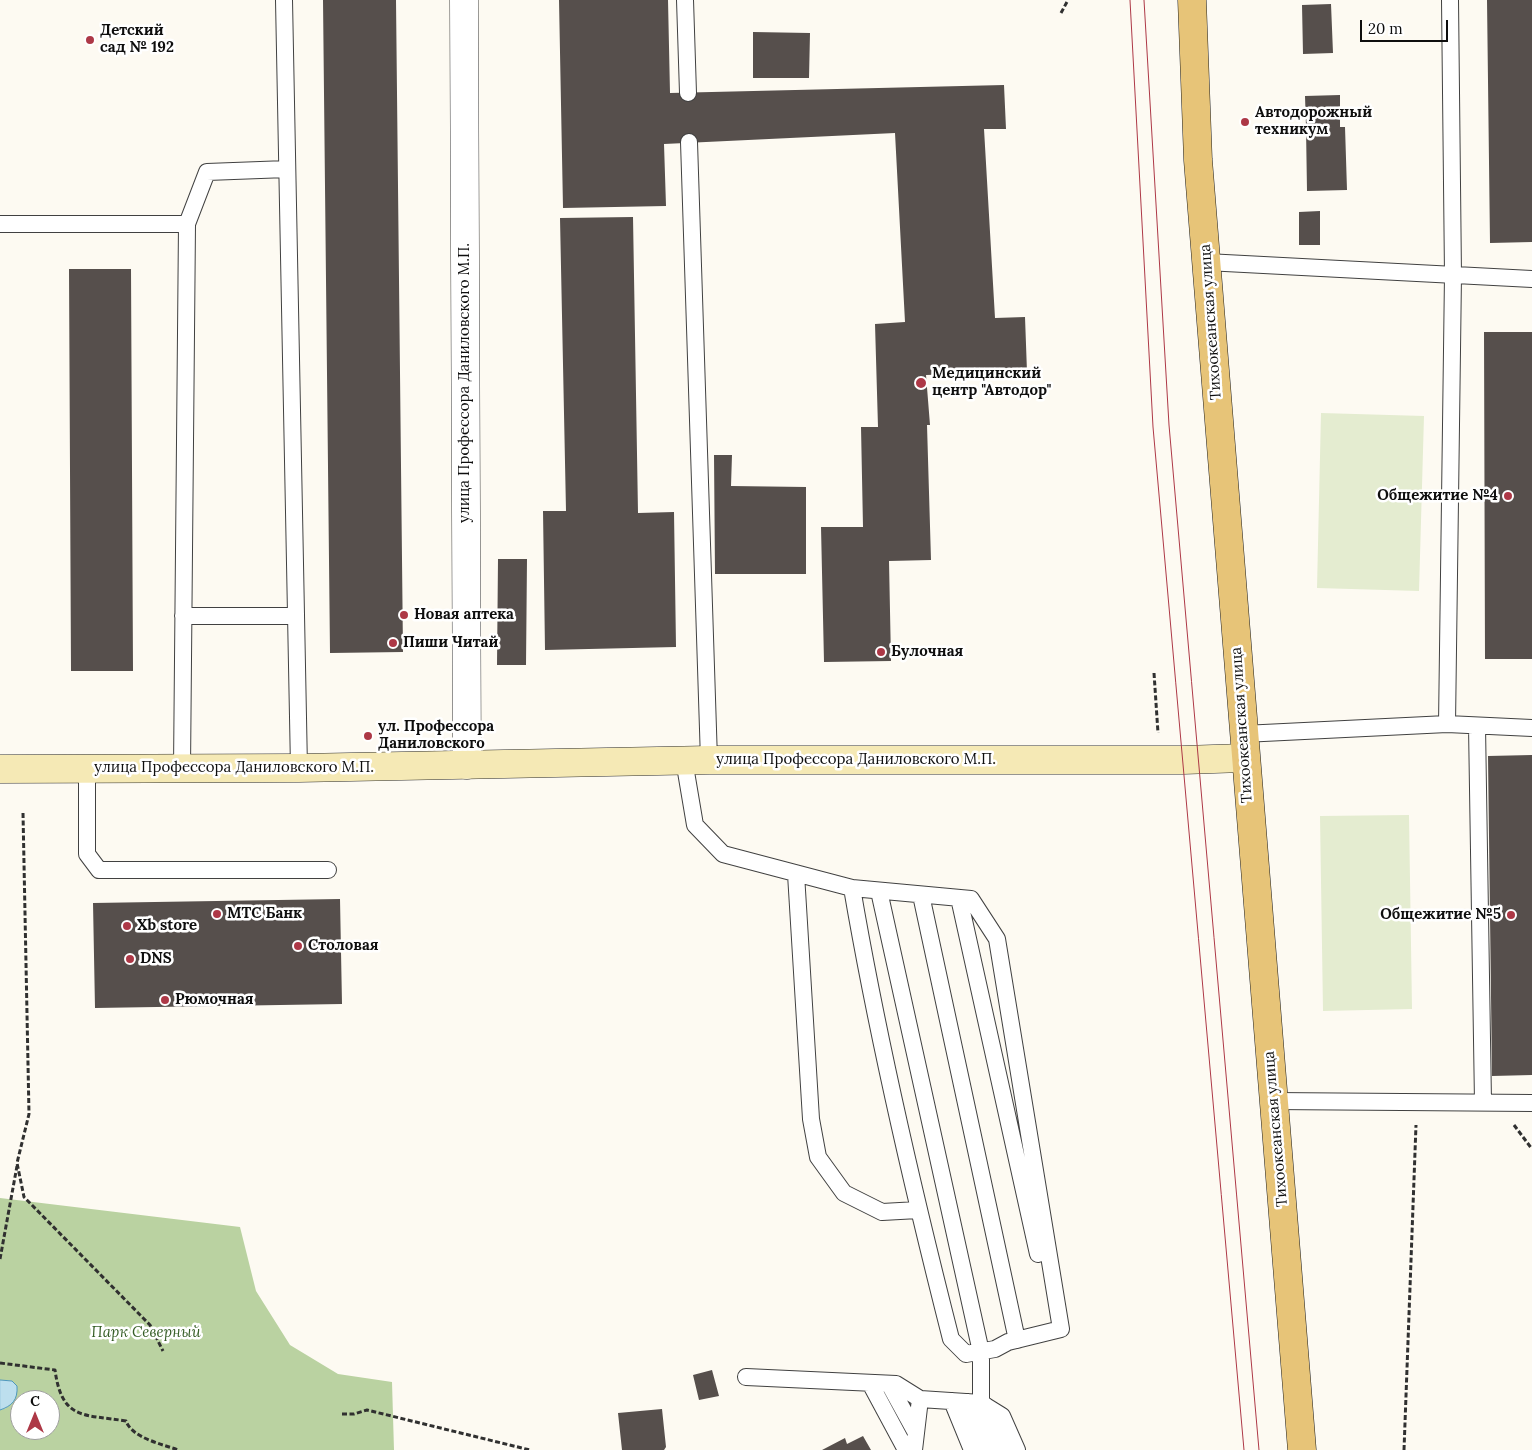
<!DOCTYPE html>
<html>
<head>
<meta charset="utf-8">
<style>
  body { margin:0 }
  #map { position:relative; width:1532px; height:1450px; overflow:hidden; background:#fdfaf2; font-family:Lora,serif }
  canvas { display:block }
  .north { position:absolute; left:10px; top:1390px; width:50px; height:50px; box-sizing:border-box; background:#fff; border:1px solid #9f9f9f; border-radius:50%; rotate:0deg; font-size:14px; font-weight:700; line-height:20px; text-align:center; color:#0e0e0e }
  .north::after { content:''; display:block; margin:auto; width:18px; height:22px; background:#ad3846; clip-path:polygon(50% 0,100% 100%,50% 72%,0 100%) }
  .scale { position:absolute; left:1360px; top:20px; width:88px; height:22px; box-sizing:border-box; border:2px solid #0e0e0e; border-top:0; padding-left:6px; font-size:15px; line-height:18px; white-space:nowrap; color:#0e0e0e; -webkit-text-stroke:4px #fff; paint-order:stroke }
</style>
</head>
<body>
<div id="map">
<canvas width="1532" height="1450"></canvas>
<div class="north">С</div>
<div class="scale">20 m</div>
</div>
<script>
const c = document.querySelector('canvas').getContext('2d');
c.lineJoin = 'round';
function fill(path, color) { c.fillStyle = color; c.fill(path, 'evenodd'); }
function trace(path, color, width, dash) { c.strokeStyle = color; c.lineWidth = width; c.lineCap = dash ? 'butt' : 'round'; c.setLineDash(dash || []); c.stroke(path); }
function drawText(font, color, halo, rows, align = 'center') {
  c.font = font + ' Lora,serif'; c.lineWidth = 5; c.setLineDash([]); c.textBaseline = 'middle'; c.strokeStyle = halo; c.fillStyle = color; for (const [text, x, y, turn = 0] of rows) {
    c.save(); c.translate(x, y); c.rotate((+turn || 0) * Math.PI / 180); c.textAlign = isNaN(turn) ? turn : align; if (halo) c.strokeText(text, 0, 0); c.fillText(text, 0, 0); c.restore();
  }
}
fill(new Path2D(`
  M0,1198l240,29 16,64 34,54 48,29 54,8 2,68h-394v-40l6,-2 6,-27 -12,-1zM20,1400h30v30h-30z`), '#bad2a1');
fill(new Path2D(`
  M1321,413l103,3 -5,175 -102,-3z
  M1409,815l3,194 -89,2 -3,-195z`), '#e4ecd0');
const water = new Path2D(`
  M0,1380l12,1 5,5c1,14 -5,20 -17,24z`);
fill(water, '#bddfee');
trace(water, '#4d97bc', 1);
fill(new Path2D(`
  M323,0h73l7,652 -73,1z
  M559,0h109l2,93 334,-8 2,44h-22l11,189 30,-1 2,55 -101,3 4,50h-3l4,135 -42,1 2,100 -67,1 -3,-135h42l-2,-100h17l-3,-103 30,-2 -10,-189 -231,11 2,62 -103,2z
  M1487,0h45v242l-42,1z
  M1331,4l2,49 -30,1 -1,-49z
  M753,32l57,1 -1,45h-56z
  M1340,95v32h5l2,63 -40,1 -1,-63h26l-26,-1 -1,-31z
  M1320,211v34h-21v-33z
  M633,217l5,296 36,-1 2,135 -131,3 -2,-139h23l-6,-293z
  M69,269h62l2,402h-62z
  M1484,332h48v327h-47z
  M714,455h18l-1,31 75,1v87h-91z
  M498,559h29l-1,106h-29z
  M1532,755v320l-40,1 -4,-320z
  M340,899l2,105 -247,4 -2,-105z
  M712,1370l7,26 -20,4 -6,-25z
  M662,1409l4,38 -2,3h-42l-4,-37z
  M863,1436l8,14h-49l23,-12 2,6z`), '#564f4c');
const service = new Path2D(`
  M284,0l15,768
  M685,0l3,93
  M689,142l20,618
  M0,224h187l20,-52 80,-3
  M1206,262l326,17
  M183,616h113
  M1447,724l6,-449 -3,-275
  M1477,726l6,376
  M1243,734l204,-10 85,4
  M684,760l11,65 28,29 129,34 119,11 26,40 64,390 -53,13 -13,7 -29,5 -15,-15c-38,-149 -73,-299 -99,-451
  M182,768l5,-544
  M87,769v85l12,16h229
  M796,874l15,245 7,38 26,36 38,19 36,-2
  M879,891l102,461v51
  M921,895l96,445
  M959,898l79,356
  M1273,1101l259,2
  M746,1377l150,7 24,15
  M870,1383l36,67
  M889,1384l27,49
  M952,1401l20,49
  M968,1402l20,48
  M985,1405l18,45
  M914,1450l6,-51 61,4 21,13 15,34`);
const minor = new Path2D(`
  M464,0l3,765`);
const secondary = new Path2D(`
  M0,769l299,-1 410,-8h474l61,-2`);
const primary = new Path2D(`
  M1192,0l6,160 104,1290`);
trace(service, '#414141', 18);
trace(minor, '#414141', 29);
trace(secondary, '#303030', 29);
trace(primary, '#1f1f1f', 29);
trace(new Path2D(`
  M1061,13l7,-13
  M1154,673l4,60
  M23,813l6,301 -12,49 7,34 126,128 13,26
  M1514,1125l18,24
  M0,1259l17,-93
  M0,1363l55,7c7,51 29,44 71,51 6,17 36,23 52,29
  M342,1414h12l13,-4 163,40
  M1404,1450l12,-325`), '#303030', 3, [5, 2.5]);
trace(service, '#fff', 16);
trace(minor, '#fff', 28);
trace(secondary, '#f5e9b5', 28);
trace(primary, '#e7c478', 28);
trace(new Path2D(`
  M1130,0l23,427 91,1023
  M1144,0l25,425 90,1025`), '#ad3846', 1);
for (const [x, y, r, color] of [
  [90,40,5,"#ad3846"],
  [1245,122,5,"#ad3846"],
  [921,383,6,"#ad3846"],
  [1508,496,5,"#ad3846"],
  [404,615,5,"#ad3846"],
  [393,643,5,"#ad3846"],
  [881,652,5,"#ad3846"],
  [368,736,5,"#ad3846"],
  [217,914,5,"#ad3846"],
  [1511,915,5,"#ad3846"],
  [127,926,5,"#ad3846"],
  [298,946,5,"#ad3846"],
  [130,959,5,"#ad3846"],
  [165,1000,5,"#ad3846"]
]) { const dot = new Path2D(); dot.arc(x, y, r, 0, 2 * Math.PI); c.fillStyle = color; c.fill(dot); trace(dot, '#fff', 2); }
drawText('bold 15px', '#0e0e0e', '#fff', [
  ["Детский",100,31],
  ["сад № 192",100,48],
  ["Автодорожный",1255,113],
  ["техникум",1255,130],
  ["Медицинский",932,374],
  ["центр \"Автодор\"",932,391],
  ["Общежитие №4",1498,496,"right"],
  ["Новая аптека",414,615],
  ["Пиши Читай",403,643],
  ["Булочная",891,652],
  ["ул. Профессора",378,727],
  ["Даниловского",378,744],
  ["МТС Банк",227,914],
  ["Общежитие №5",1501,915,"right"],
  ["Xb store",137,926],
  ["Столовая",308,946],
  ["DNS",140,959],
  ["Рюмочная",175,1000]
], 'left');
drawText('15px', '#0e0e0e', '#fff', [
  ["Тихоокеанская улица",1211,322,-94],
  ["улица Профессора Даниловского М.П.",465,383,-90],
  ["Тихоокеанская улица",1242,725,-94],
  ["улица Профессора Даниловского М.П.",856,760],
  ["улица Профессора Даниловского М.П.",234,768],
  ["Тихоокеанская улица",1276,1129,-95]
]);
drawText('italic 15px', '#365e27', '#fff', [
  ["Парк Северный",146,1333]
]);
</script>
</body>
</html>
